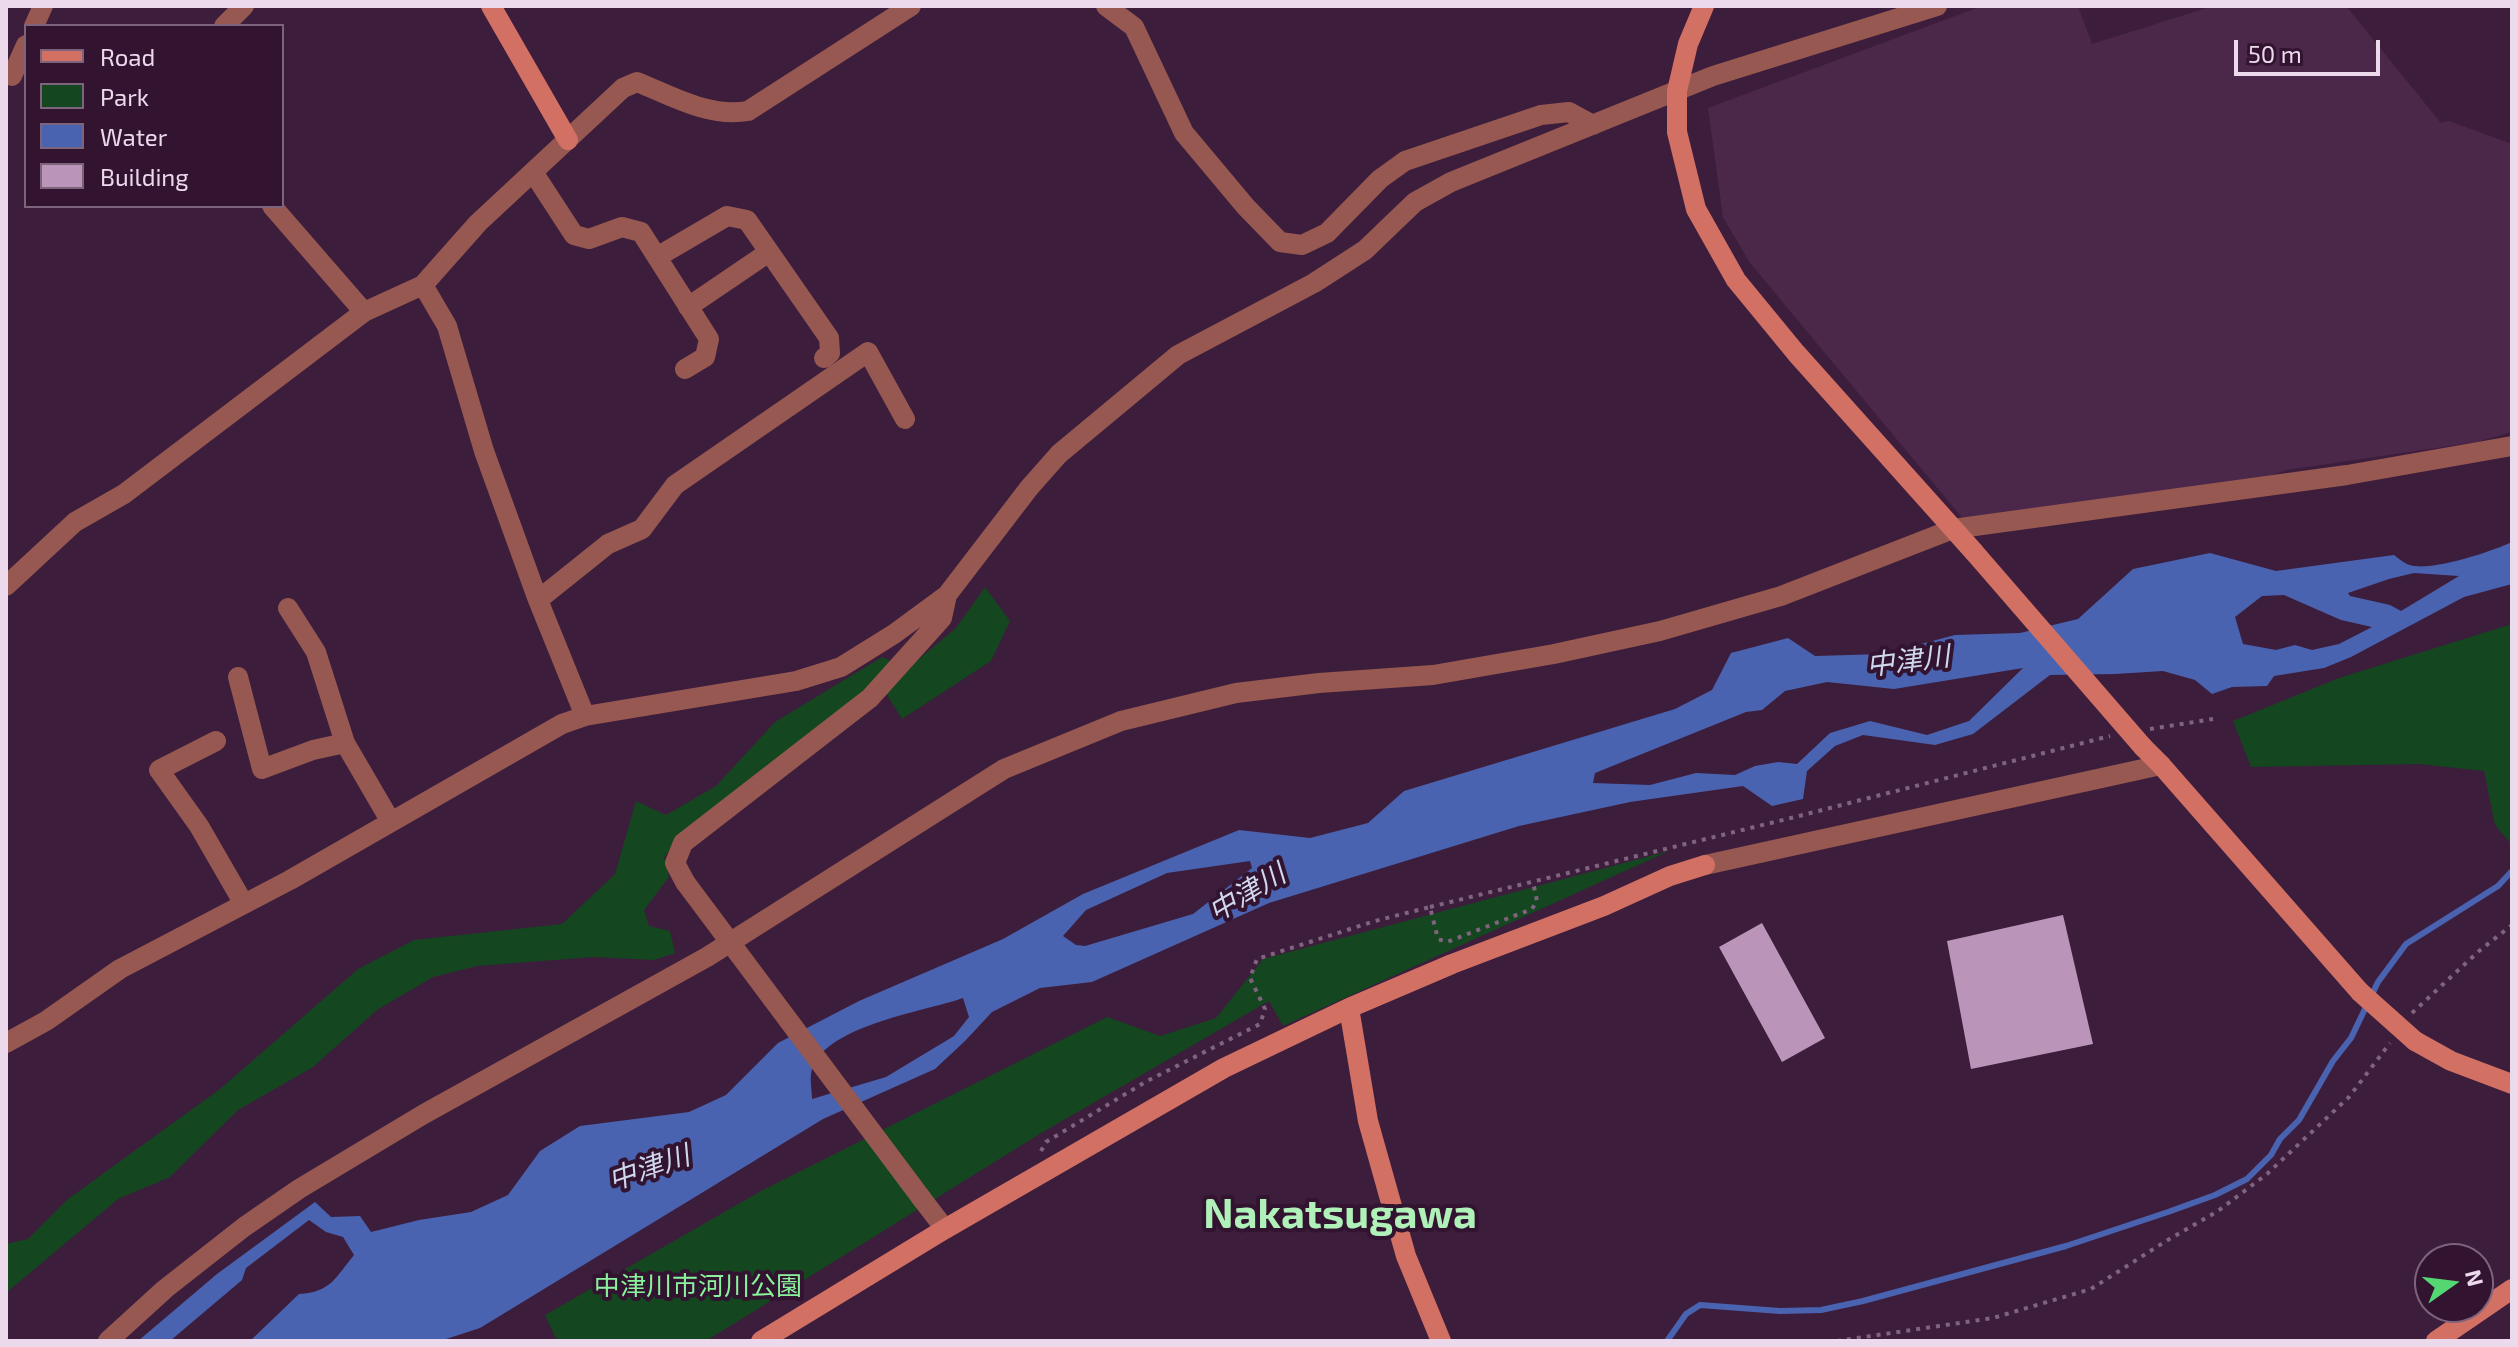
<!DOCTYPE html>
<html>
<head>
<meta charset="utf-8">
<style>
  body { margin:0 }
  #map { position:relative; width:2518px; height:1347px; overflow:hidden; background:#3d1d3c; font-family:"Exo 2",sans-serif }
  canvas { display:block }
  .frame { position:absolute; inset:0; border:8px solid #edd9ec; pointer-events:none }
  .legend { position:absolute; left:24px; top:24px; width:260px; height:184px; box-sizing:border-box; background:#321431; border:2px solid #7d637c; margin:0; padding:10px 14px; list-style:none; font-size:24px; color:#edd9ec }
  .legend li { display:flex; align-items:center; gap:16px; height:40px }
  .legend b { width:40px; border:2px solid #7d637c }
  .north { position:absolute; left:2414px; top:1243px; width:80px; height:80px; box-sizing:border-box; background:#321431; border:2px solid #7d637c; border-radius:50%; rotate:76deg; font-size:22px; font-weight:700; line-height:32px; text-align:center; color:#edd9ec }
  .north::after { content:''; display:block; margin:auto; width:28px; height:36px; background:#54d672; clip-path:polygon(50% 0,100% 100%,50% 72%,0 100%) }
  .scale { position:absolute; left:2234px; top:40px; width:146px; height:36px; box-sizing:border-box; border:4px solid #edd9ec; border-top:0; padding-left:10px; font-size:24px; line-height:28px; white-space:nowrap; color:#edd9ec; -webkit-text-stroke:6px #321431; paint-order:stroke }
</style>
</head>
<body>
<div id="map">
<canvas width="2518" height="1347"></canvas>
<div class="frame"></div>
<ul class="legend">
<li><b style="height:10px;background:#d27064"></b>Road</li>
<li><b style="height:22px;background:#144620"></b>Park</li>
<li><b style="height:22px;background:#4a63b0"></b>Water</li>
<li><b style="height:22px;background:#bb95b9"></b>Building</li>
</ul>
<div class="north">N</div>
<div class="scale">50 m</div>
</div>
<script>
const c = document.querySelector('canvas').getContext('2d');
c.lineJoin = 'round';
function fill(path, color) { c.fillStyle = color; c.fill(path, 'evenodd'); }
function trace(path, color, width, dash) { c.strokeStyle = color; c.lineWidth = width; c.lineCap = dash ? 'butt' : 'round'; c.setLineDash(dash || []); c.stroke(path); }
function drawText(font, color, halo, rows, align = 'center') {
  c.font = font + ' "Exo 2","Noto Sans JP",sans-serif'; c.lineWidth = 8; c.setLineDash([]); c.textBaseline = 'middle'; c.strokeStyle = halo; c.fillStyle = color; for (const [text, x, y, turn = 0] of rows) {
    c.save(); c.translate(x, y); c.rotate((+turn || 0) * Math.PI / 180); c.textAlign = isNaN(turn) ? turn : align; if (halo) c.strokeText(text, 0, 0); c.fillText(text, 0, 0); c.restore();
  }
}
fill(new Path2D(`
  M1982,6h96l14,38 121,-38h133l95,117 8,-2 63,23v288l-35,10 -190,28 -31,11 -292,39 -214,-257 -27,-46 -15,-109z`), '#4b274a');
fill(new Path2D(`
  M985,587l25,34 -19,40 -89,58 -15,-24 -22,1 -188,146 -13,15 5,20 -25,33 5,16 21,5 5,22 -21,7 -61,-3 -116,9 -44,11 -56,33 -64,57 -75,43 -68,67 -52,22 -112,94v-49l22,-5 40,-40 152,-110 138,-120 56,-29 148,-16 53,-50 21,-73 30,14 50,-29 59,-64 107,-65 26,11 48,-40z
  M2512,624v221l-17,-20 -11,-54 -65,-7 -168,3 -18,-46 106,-43z
  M1669,851l-386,175 -14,-25 -231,134 -332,206h-149l-12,-26 216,-124 346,-174 53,19 56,-18 47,-59z`), '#144620');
fill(new Path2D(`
  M2512,542v42l-48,13 -113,60 -27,11 -50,8 -7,10 -35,1 -20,7 -17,-14 -32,-9 -48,3 -65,1 -77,59 -38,11 -72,-10 -28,11 -28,25 -4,28 -31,7 -29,-20 -113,16 -111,24 -250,77 -177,79 -52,6 -48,24 -27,29 -30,28 -112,50 -343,209 -40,13h-190l49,-47c32,-2 36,-16 55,-39l-11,-18 -17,-5 -17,-12 -63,48 -4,12 -72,61h-32l79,-67 98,-72 16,15 29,-1 11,16 48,-12 52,-8 37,-17 32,-44 40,-25 109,-14 37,-17 52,-52 81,-42 144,-62 80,-45 156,-64 71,8 58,-15 36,-32 271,-82 37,-19 19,-37 57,-15 27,18 68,-2 72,-19 65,-2 58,-14 55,-50 77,-16 66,18 118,-16c4,3 11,9 16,10 21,7 83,-14 102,-23zM2414,573l45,3 -58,35 -11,-6 -40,-9 -2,-3 41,-14zM2284,595l57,25 31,7 -33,17 -27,6 -17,-5 -19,5 -33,-6 -8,-27 27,-21zM2023,668l-54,53 -42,14 -57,-14 -40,12 -33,31 -19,-2 -23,4 -20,9 -39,-2 -46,12 -57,-2 2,-10 151,-61 16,-2 23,-19 42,-9 67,7zM1250,861l2,7 -59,46 -108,32 -9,-1 -13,-9 23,-26 81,-37zM963,998l6,19 -15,19 -68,41 -74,22c0,-8 -2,-18 -1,-25 8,-48 113,-62 152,-76z`), '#4a63b0');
trace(new Path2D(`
  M1667,1341l19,-27 14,-9 80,6 41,-1 42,-9 203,-55 102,-34 47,-17 32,-16 24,-24 9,-16 19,-19 34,-59 18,-23 27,-56 28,-38 92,-58 14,-15`), '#4a63b0', 6);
fill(new Path2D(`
  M2063,915l30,129 -122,25 -24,-128z
  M1762,923l63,115 -43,24 -63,-115z`), '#bb95b9');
trace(new Path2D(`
  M2150,729l63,-10
  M1430,907l361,-89 319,-82
  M2412,1013l67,-62 33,-26
  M1041,1151l5,-9 101,-61 113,-57 5,-15 -15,-31 7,-19 118,-38 55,-14 8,32 9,3 85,-33 5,-8 -4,-19
  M1837,1341l156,-23 98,-29 75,-48 52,-30 49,-37 82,-77 41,-54`), '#80647f', 4, [4, 6]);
trace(new Path2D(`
  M1106,6l28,21 50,106 62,74 34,35 22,3 25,-12 53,-54 25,-18 136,-46 28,-3 24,13
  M34,26l9,-20
  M224,26l20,-20
  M12,76l14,-31
  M533,172l41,63 15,4 33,-12 19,5 68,107 -4,18 -20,12
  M272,206l92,106
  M657,257l70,-41 20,4 82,118 1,15 -6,5
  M423,285l24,41 37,125 54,149 47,116
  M688,307l81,-55
  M6,586l69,-64 49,-28 240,-182 59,-27 55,-62 145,-135 14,-6c35,14 72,36 111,29l163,-105
  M538,600l70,-56 34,-15 33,-44 193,-133 37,67
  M288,608l28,44 29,91 46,79
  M238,677l24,92 51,-19 32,-7
  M216,741l-57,29 40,56 45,78
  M1705,865l456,-100
  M685,882l-10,-19 8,-20 187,-145 72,-80 5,-23
  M6,1043l40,-22 74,-52 170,-89 272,-156 23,-8 211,-35 45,-14 53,-33 53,-39 82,-107 30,-34 119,-99 136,-72 51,-33 50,-48 36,-20 262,-106 224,-70
  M922,1199l23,30
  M108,1341l57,-52 79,-62 55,-38 125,-75 283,-157 297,-188 117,-48 115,-28 83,-10 114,-8 121,-21 106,-23 121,-35 172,-67 394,-54 165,-29`), '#965850', 20);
trace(new Path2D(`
  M491,6l77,134
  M1704,6l-16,38 -11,47v41l19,77 40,71 60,73 178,199
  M2143,747l18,18 199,227
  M1349,1008l19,113 38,135 35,85
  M2415,1041l36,20 61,23
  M761,1341l184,-112 279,-161 125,-60 103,-44 152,-58 66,-30 35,-11
  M2436,1341l76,-52`), '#d27064', 20);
trace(new Path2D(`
  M685,882l237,317`), '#965850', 20);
trace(new Path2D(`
  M1974,552l169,195
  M2360,992l55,49`), '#d27064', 20);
drawText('26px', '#89f39c', '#321431', [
  ["中津川市河川公園",698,1286]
]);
drawText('italic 28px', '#cfd7ed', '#321431', [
  ["中津川",1908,661,-7],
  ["中津川",1247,893,-31],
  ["中津川",649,1168,-19]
]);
drawText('bold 42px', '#b0f1b9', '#321431', [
  ["Nakatsugawa",1340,1214]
]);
</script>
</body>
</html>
